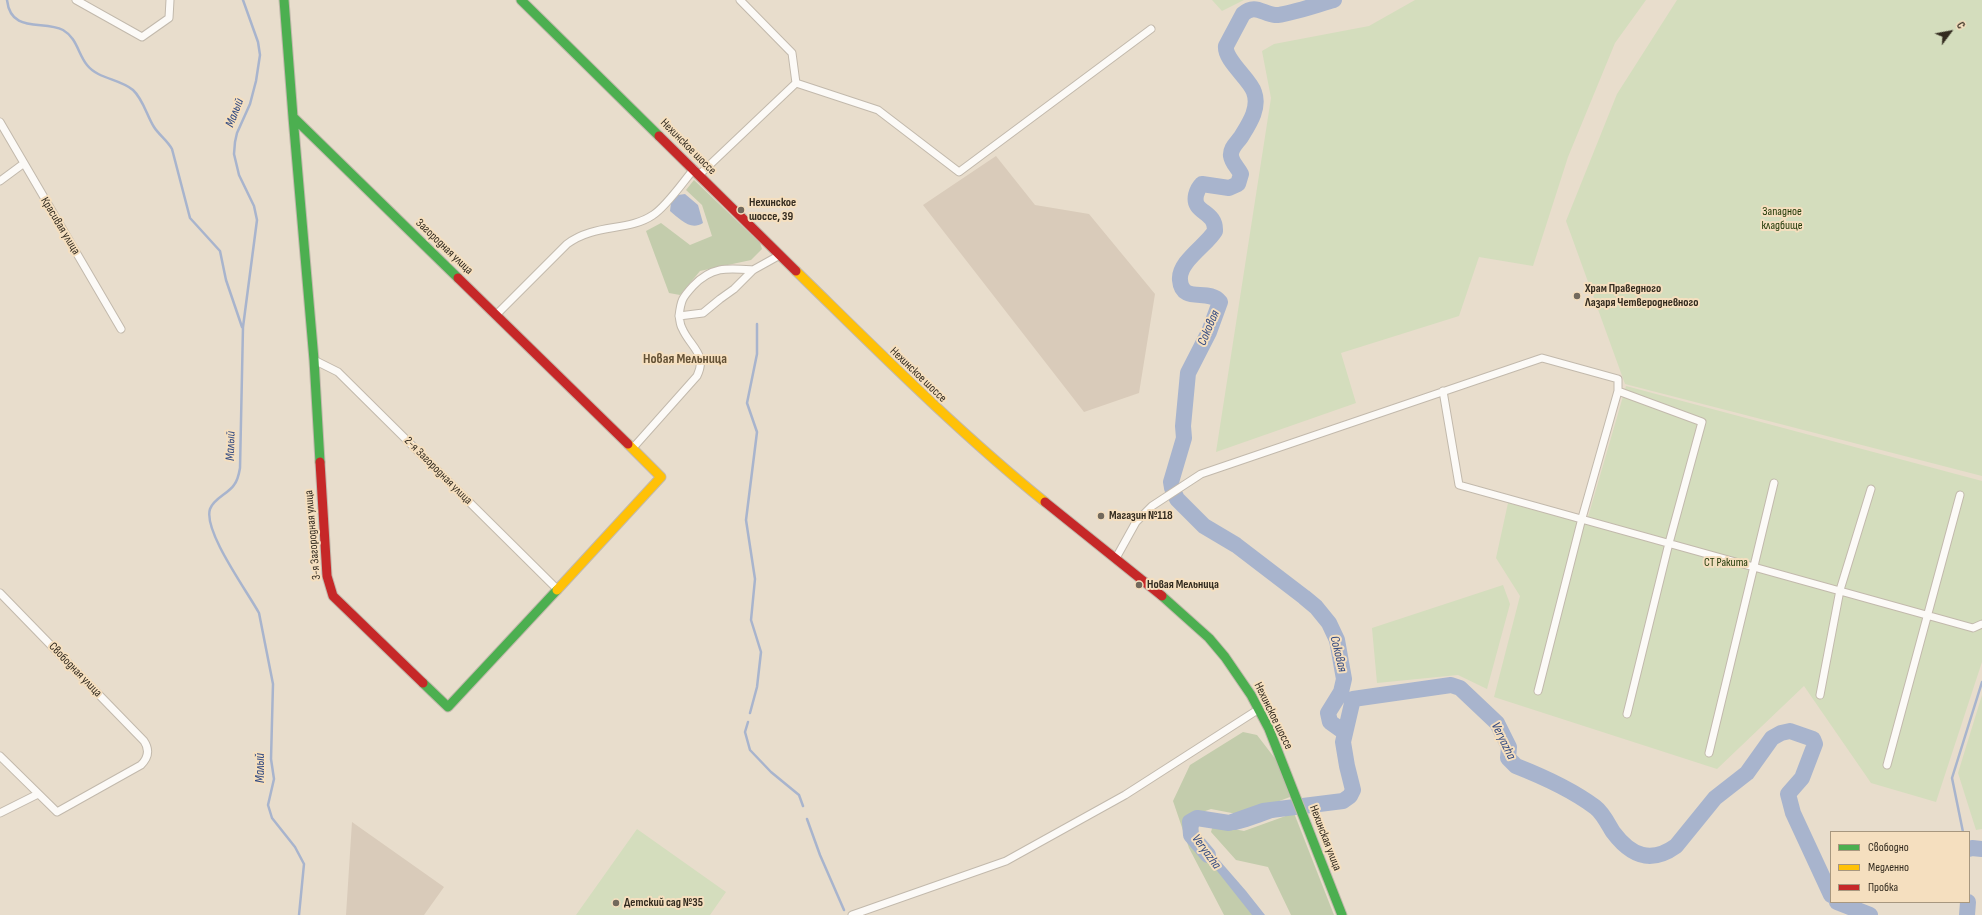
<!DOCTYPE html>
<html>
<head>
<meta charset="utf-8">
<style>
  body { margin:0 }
  #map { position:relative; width:1982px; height:915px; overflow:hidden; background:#e8ddcc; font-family:"Sofia Sans Condensed",sans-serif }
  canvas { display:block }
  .legend { position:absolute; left:1830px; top:831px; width:140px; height:72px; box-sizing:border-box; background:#f5dfbf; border:1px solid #a7977f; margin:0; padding:5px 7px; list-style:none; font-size:12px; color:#332b1f }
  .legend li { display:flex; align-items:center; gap:8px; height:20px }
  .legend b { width:20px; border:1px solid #a7977f }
  .north { position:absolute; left:1930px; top:12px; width:40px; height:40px; -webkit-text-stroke:3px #f5dfbf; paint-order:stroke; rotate:58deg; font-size:11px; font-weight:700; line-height:16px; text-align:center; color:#332b1f }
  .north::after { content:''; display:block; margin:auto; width:14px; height:18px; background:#332b1f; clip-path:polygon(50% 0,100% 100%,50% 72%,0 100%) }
</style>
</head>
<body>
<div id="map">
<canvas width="1982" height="915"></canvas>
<ul class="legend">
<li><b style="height:5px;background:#4caf50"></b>Свободно</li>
<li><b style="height:5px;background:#ffc107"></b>Медленно</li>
<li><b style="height:5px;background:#c62828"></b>Пробка</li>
</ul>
<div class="north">С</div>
</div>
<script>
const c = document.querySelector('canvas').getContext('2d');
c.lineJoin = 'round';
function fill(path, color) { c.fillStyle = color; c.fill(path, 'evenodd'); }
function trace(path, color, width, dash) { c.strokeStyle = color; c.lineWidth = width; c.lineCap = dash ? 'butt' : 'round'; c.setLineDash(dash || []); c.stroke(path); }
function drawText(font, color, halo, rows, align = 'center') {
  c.font = font + ' "Sofia Sans Condensed",sans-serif'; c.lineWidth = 4; c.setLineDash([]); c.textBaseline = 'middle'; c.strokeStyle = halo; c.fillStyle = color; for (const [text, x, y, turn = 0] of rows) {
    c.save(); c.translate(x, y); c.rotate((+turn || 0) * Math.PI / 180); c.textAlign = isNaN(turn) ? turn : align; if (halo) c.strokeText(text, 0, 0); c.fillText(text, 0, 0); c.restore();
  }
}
fill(new Path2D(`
  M996,156l39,49 54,9 66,80 -16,99 -55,19 -161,-207z
  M352,822l92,65 -20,28h-78z`), '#d9cbba');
fill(new Path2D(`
  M1212,0h32l-22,11z
  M1415,0h231l-31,43 -47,114 -35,109 -54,-9 -20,59 -118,37 15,50 -140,49 55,-354 -9,-47 12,-7 95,-18z
  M1677,0h305v476l-357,-92 -59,-163 51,-127z
  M1626,386l356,95v181l-46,140 -65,-19 -67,-97 -87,83 -223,-72 26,-101 -24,-38 12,-55 78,21z
  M1503,585l7,19 -23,85 -29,-14 -81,8 -5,-55z
  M1982,695v134l-6,1 -18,-57z
  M637,829l89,63 -16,23h-134z`), '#d4ddbd');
fill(new Path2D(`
  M694,180l66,63 2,6 -11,11 -51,11 -20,24 -11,-2 -23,-62 15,-8 29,22 22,-9 -10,-31 -16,-15z
  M1243,732l14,3 20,26 13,36 -48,18 -31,-6 -17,6 2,24 58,76h-30l-35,-67 -16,-47 17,-36z
  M1294,813l40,102h-43l-23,-48 -32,-7 -25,-28 2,-7 31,6z`), '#c3ccac');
fill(new Path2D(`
  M685,194l13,11 5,18c-13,8 -23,-4 -33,-12l1,-8 7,-8z
  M1284,805l3,8c-16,5 -36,14 -51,17 -13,1 -27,-9 -37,-4l-2,5 3,7 46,53 19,24h-13l-42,-53 -17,-24 -1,-8 2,-7 7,-5 28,5z`), '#a8b4cd');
trace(new Path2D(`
  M7,0c4,34 36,20 56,30 14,8 15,24 24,35 11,14 33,14 46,25 10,9 14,26 21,37 5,8 13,13 18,22l18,69 30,33 6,29 16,47
  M243,0l15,42 2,13 -4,26 -6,23 -13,29 -2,9 -1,12 5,21 15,31 3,14 -14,107 -3,141c-1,6 -2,12 -6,17 -6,9 -20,13 -24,24 -7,22 37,82 49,104l14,71 -2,75 3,20 -6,26 4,13 23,29 9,17 -5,51
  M750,713l7,-26 4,-35 -10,-32 4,-41 -9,-59 11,-88 -10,-29 10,-49v-30
  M748,722l-3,10 5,18 21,22 28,23 4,11
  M807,819l13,36 24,55
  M1963,832l-11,-54 30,-96`), '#a8b4cd', 2.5);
trace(new Path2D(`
  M1334,0c-12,3 -49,16 -59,15 -12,-1 -20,-12 -32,-1l-17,32c-2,14 24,33 28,46 6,16 -5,32 -13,45 -4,6 -11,11 -10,19 1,7 7,12 10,18l-3,10 -9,4 -27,-4c-4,4 -5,7 -6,11 -4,19 20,15 19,36 -8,14 -37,31 -35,49 2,25 29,7 40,22l-11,30 -21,41 -5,53 1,12 -13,44 1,6 5,11 27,27 32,19 68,52 12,10 13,16 8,17 7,39 -3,13 -13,21 2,9 14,10
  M1969,849l3,-1 10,1
  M1208,855l-17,-20 -1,-13 7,-4 32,5 34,-12 80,-10 7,-5 3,-6 -6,-24 -4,-24 10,-43 98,-14 9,3 37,35 12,24 -1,11 8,8c28,11 55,23 79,41 8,6 13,17 18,25 18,24 38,32 63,14l39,-48 32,-25 25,-35 9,-5 9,-2 23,8 2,5 -13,34 -14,16 5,19 38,82
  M1837,902l33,13
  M1967,915l1,-13`), '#a8b4cd', 16);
const street = new Path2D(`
  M76,0l66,37 27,-19 1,-18
  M740,0l52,53 4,30 82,27 81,62 192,-143
  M0,122l121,207
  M699,175l97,-92
  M0,181l23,-17
  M496,315l71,-71c28,-21 61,-12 86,-29 13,-8 30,-33 41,-46
  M679,316c2,-16 3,-18 14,-30 19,-20 35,-18 60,-16
  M314,360l24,12 219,217
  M1443,391l16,94 514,143 9,-4
  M1618,391l84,31 -33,121 -42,171
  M632,449l65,-73c11,-22 -7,-29 -15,-48 -2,-3 -2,-8 -3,-12l24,-3 17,-14 14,-10 19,-19 27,-15
  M1116,558l20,-36 16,-16 49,-32 341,-116 76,21v12l-36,127 -44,173
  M0,593l144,148c6,9 4,17 -3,24l-84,47 -57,-56
  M1820,695l20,-105 31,-101
  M1709,753l65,-270
  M1887,765l73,-270
  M0,813l38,-19
  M852,915l154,-54 119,-66 134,-86`);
const fast = new Path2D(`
  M284,0l9,117 165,161
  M521,0l138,136
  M293,117l21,243 6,102
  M1162,596l47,42 16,19 26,38 18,34 73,186
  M423,683l25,24 109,-117`);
const slow = new Path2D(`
  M796,271c81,79 160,159 249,231
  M557,590l104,-113 -33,-33`);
const jam = new Path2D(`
  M659,136l137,135
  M458,278l170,166
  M320,462l7,114 6,20 90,87
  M1045,502l117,94`);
trace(street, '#c2b9ac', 9);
trace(fast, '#c2b9ac', 11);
trace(slow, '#c2b9ac', 11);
trace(jam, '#c2b9ac', 11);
trace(street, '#fcfaf7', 7);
trace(fast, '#4caf50', 9);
trace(slow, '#ffc107', 9);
trace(jam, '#c62828', 9);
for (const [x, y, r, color] of [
  [741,210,4,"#72695c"],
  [1577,296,4,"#72695c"],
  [1101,516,4,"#72695c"],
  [1139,585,4,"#72695c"],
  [616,903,4,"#72695c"]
]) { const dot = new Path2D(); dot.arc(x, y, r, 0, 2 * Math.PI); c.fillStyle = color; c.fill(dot); trace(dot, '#f5dfbf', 1.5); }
drawText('12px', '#332b1f', '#f5dfbf', [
  ["Нехинское шоссе",688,147,45],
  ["Красивая улица",60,226,59],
  ["Загородная улица",444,247,44],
  ["Нехинское шоссе",918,375,44],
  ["2-я Загородная улица",438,471,45],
  ["3-я Загородная улица",313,535,-95],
  ["Свободная улица",75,670,46],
  ["Нехинское шоссе",1273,716,64],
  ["Нехинская улица",1325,838,69]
]);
drawText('bold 12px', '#332b1f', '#f5dfbf', [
  ["Нехинское",749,203],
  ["шоссе, 39",749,217],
  ["Храм Праведного",1585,289],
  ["Лазаря Четверодневного",1585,303],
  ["Магазин №118",1109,516],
  ["Новая Мельница",1147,585],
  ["Детский сад №35",624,903]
], 'left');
drawText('12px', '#213907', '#f5dfbf', [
  ["Западное",1782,212],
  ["кладбище",1782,226],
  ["СТ Ракита",1726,563]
]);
drawText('italic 13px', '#314981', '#f5dfbf', [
  ["Малый",235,113,-69],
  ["Соковая",1209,328,-67],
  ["Малый",231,446,-89],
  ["Соковая",1338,654,76],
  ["Veryazha",1503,741,64],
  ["Малый",261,768,-90],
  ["Veryazha",1206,852,54]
]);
drawText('bold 14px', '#645236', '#f5dfbf', [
  ["Новая Мельница",685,359]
]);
</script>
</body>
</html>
